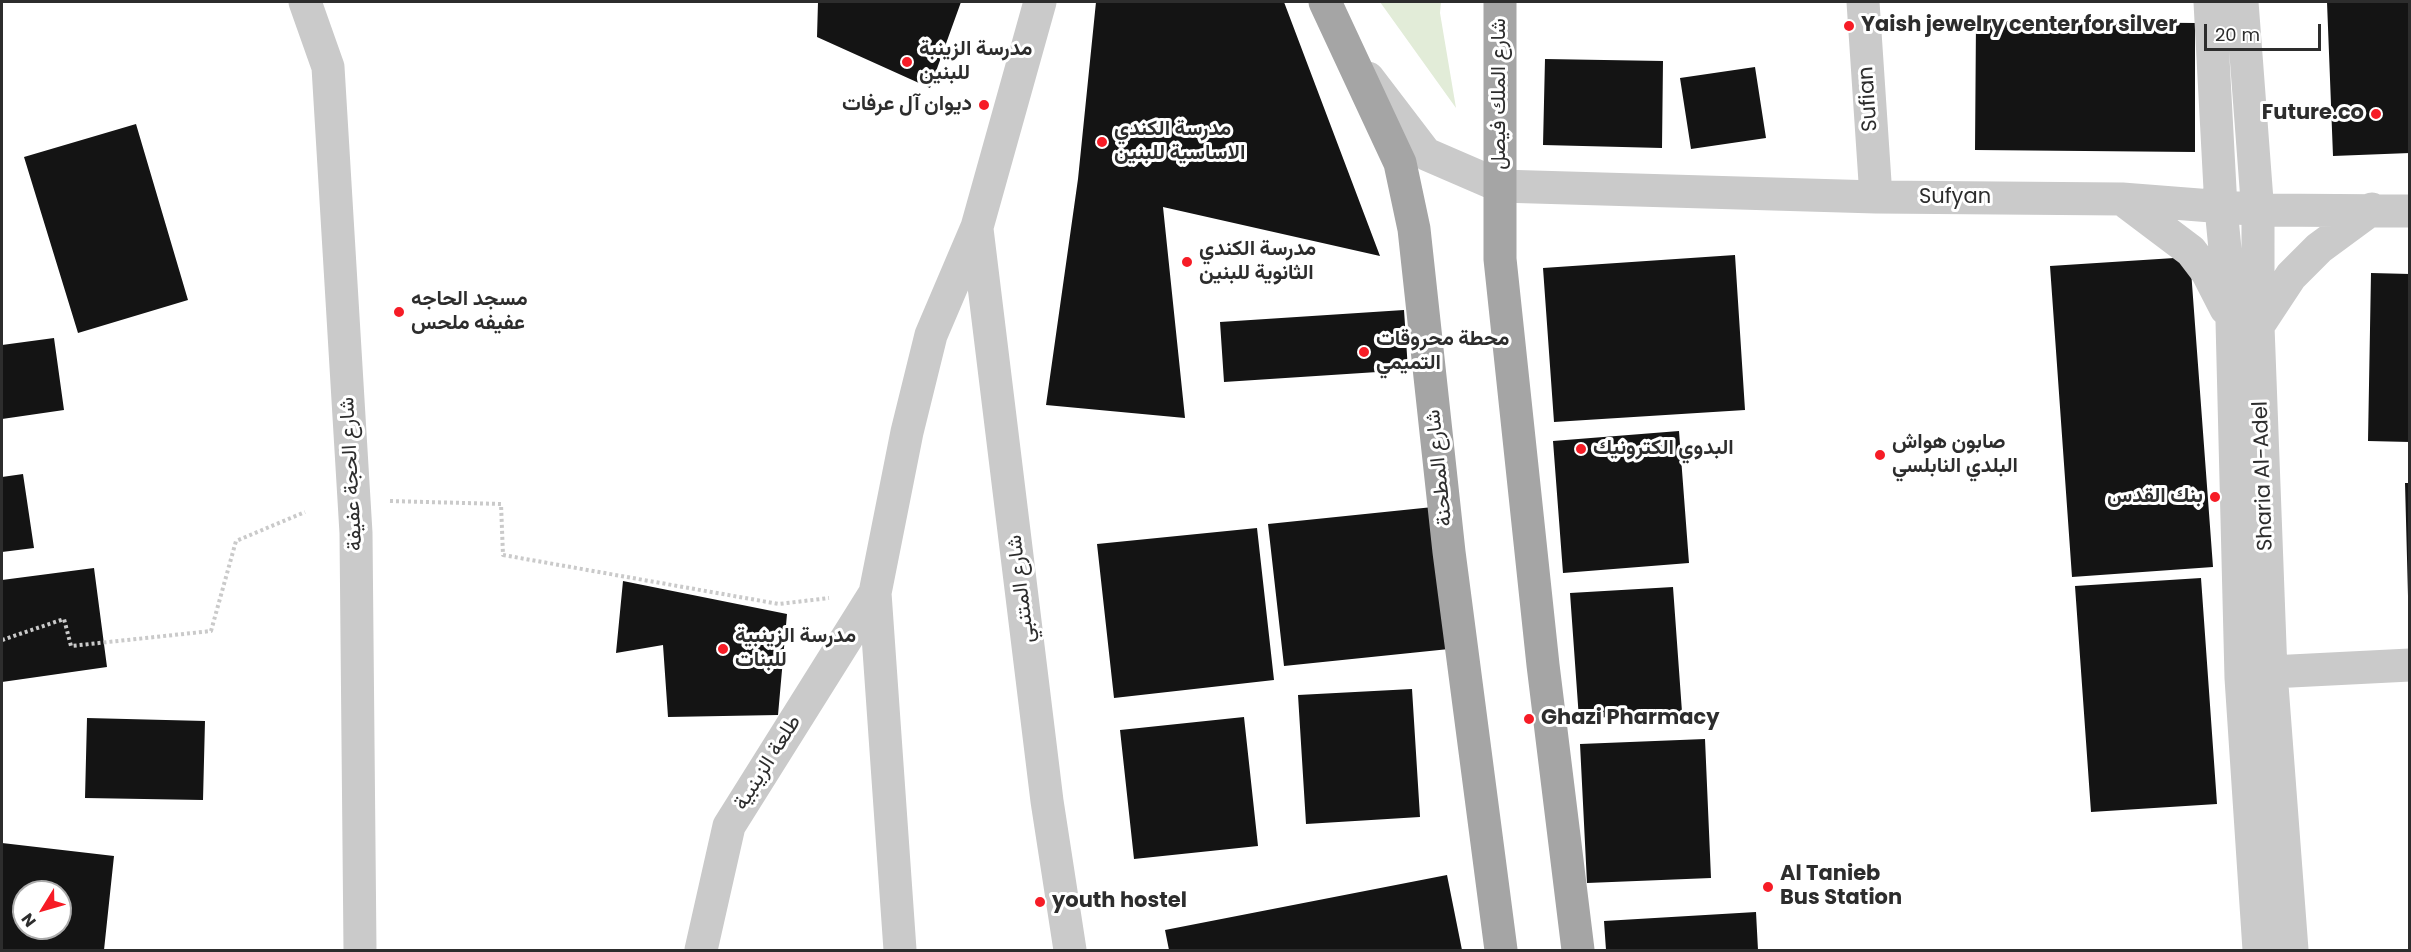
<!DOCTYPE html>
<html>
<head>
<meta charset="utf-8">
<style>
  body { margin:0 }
  #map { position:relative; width:2411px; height:952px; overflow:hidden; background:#fff; font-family:Poppins,sans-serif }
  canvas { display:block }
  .frame { position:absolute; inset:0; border:3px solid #2d2d2d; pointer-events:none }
  .north { position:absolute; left:12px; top:880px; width:60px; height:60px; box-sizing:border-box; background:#fff; border:2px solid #ababab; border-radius:50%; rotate:233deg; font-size:16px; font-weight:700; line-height:24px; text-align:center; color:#2d2d2d }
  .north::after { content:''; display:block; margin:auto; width:21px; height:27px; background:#f61c26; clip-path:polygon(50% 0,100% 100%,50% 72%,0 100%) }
  .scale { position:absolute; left:2204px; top:24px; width:117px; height:27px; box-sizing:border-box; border:3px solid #2d2d2d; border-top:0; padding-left:8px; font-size:18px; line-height:21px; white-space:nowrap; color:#2d2d2d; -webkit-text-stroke:4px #fff; paint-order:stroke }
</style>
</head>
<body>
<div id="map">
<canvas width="2411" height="952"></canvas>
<div class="frame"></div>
<div class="north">N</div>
<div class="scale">20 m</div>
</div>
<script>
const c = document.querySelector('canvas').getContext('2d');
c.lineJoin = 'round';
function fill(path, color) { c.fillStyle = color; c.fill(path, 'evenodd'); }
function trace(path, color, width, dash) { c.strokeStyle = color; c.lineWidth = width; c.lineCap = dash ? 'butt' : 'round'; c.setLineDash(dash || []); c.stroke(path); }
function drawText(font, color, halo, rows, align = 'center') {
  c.font = font + ' Poppins,Vazirmatn,sans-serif'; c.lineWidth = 6; c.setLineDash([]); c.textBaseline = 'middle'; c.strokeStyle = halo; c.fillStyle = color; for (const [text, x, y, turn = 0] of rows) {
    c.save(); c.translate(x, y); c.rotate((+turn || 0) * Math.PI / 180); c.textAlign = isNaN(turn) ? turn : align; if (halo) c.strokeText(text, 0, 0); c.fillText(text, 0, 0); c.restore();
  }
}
fill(new Path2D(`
  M1380,2h61l-1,11 16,95z`), '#e2ecd8');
fill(new Path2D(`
  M818,2h143l-31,86 -113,-51z
  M1096,2h188l96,254 -217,-49 22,211 -139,-13 32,-226z
  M2327,2h83v151l-77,3z
  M1976,21l219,2v129l-220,-2z
  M1545,59l118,2 -1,87 -119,-3z
  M1755,67l11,71 -75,11 -11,-71z
  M136,124l52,176 -110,33 -54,-176z
  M1735,255l10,155 -191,12 -11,-154z
  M2190,257l23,310 -141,10 -22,-311z
  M2371,273l39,1v168l-42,-1z
  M1404,310l4,60 -184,12 -4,-60z
  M54,338l10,72 -62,9v-74z
  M1679,431l10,132 -126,10 -10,-132z
  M23,474l11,74 -32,4v-75z
  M2405,483h5v113h-2z
  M1433,507l16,142 -165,17 -16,-142z
  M1257,528l17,152 -160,18 -17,-154z
  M94,568l13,99 -105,15v-102z
  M2201,578l16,226 -126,8 -16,-226z
  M623,581l164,33 -9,101 -110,2 -5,-72 -47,8z
  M1673,587l9,125 -103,7 -9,-126z
  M1412,689l8,128 -114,7 -8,-129z
  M1244,717l14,129 -124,13 -14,-129z
  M87,718l118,3 -2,79 -118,-2z
  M1705,739l6,139 -124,5 -7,-139z
  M2,843l112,13 -10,94h-102zM24,892h36v36h-36z
  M1447,875l15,75h-293l-4,-20z
  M1756,912l2,38h-152l-2,-29z`), '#141414');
trace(new Path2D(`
  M390,501l111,3 2,51 276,49 50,-6
  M2,640l62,-21 7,27 140,-15 25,-90 69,-29`), '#cacaca', 4, [3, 3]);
trace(new Path2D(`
  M305,2l23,65 28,466 4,417
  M1863,2l13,195
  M2210,2l11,206 11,113 9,357 18,272
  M2242,2l16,212v112l13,346 21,278
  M1368,78l58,76 74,32 376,11 246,2 141,11 147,1
  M2122,199l69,52 16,21 19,37
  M977,229l70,572 23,149
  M2258,326l33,-50 28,-28 53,-39
  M2271,672l139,-7
  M701,950l28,-124 146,-233
  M900,950l-25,-357 32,-161 24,-97 46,-108 63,-225`), '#cacaca', 33);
trace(new Path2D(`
  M1325,2l75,161 14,66 35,323 52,398
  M1500,2v257l43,406 35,285`), '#a5a5a5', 33);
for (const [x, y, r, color] of [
  [1849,26,6,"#f61c26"],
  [907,62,6,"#f61c26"],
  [984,105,6,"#f61c26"],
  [2376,114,6,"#f61c26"],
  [1102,142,6,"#f61c26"],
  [1187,262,6,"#f61c26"],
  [399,312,6,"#f61c26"],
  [1364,352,6,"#f61c26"],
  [1581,449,6,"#f61c26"],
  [1880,455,6,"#f61c26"],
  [2215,497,6,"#f61c26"],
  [723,649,6,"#f61c26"],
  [1529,719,6,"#f61c26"],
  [1768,887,6,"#f61c26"],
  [1040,902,6,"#f61c26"]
]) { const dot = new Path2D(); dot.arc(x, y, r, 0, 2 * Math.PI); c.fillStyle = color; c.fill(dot); trace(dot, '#fff', 2); }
drawText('bold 21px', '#2d2d2d', '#fff', [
  ["Yaish jewelry center for silver",1861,26],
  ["مدرسة الزينبة",919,50],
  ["للبنين",919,74],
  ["ديوان آل عرفات",972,105,"right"],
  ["Future.co",2364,114,"right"],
  ["مدرسة الكندي",1114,130],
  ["الاساسية للبنين",1114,154],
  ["مدرسة الكندي",1199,250],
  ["الثانوية للبنين",1199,274],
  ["مسجد الحاجه",411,300],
  ["عفيفه ملحس",411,324],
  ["محطة محروقات",1376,340],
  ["التميمي",1376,364],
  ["صابون هواش",1892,443],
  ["البلدي النابلسي",1892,467],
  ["البدوي الكترونيك",1593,449],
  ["بنك القدس",2203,497,"right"],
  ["مدرسة الزينبية",735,637],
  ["للبنات",735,661],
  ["Ghazi Pharmacy",1541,719],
  ["Al Tanieb",1780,875],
  ["Bus Station",1780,899],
  ["youth hostel",1052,902]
], 'left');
drawText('21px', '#2d2d2d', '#fff', [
  ["شارع الملك فيصل",1500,94,-90],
  ["Sufian",1869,99,-94],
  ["Sufyan",1955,198],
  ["شارع المطحنة",1440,468,-96],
  ["شارع الحجة عفيفة",352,474,-93],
  ["Sharia Al-Adel",2264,476,-92],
  ["شارع المتنبي",1022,589,-97],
  ["طلعة الزينبية",768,763,-58]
]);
</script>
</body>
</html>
